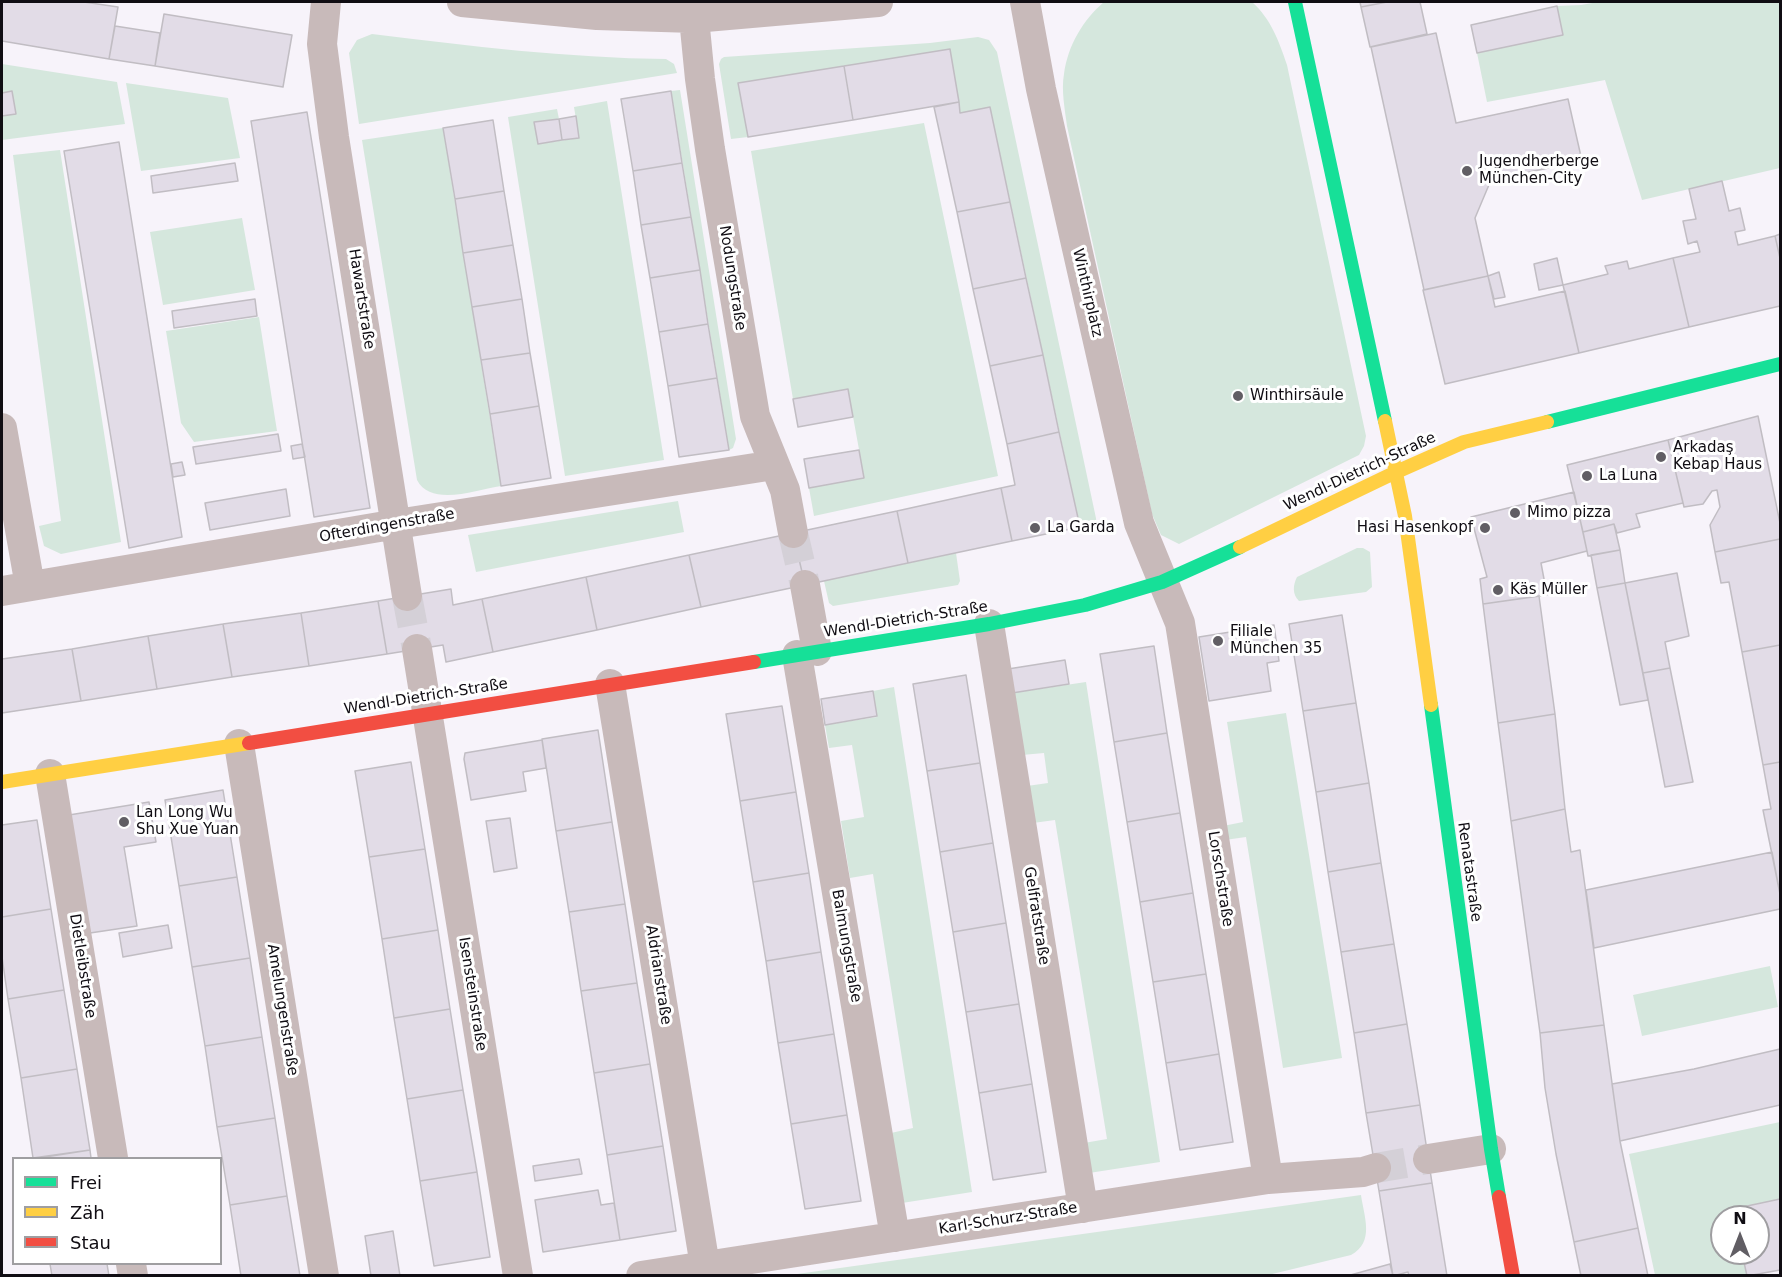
<!DOCTYPE html>
<html>
<head>
<meta charset="utf-8">
<style>
  body { margin:0 }
  #map { position:relative; width:1782px; height:1277px; overflow:hidden; background:#f7f3fa; font-family:"DejaVu Sans",sans-serif }
  canvas { display:block }
  .frame { position:absolute; inset:0; border:3px solid #100d13; pointer-events:none }
  .legend { position:absolute; left:12px; top:1157px; width:210px; height:108px; box-sizing:border-box; background:#fff; border:2px solid #9f9ea1; margin:0; padding:8px 10px; list-style:none; font-size:18px; color:#100d13 }
  .legend li { display:flex; align-items:center; gap:12px; height:30px }
  .legend b { width:30px; border:2px solid #9f9ea1 }
  .north { position:absolute; left:1710px; top:1205px; width:60px; height:60px; box-sizing:border-box; background:#fff; border:2px solid #9f9ea1; border-radius:50%; rotate:0deg; font-size:16px; font-weight:700; line-height:24px; text-align:center; color:#100d13 }
  .north::after { content:''; display:block; margin:auto; width:21px; height:27px; background:#615e64; clip-path:polygon(50% 0,100% 100%,50% 72%,0 100%) }
</style>
</head>
<body>
<div id="map">
<canvas width="1782" height="1277"></canvas>
<div class="frame"></div>
<ul class="legend">
<li><b style="height:8px;background:#16e098"></b>Frei</li>
<li><b style="height:8px;background:#ffcf43"></b>Zäh</li>
<li><b style="height:8px;background:#f24e42"></b>Stau</li>
</ul>
<div class="north">N</div>
</div>
<script>
const c = document.querySelector('canvas').getContext('2d');
c.lineJoin = 'round';
function fill(path, color) { c.fillStyle = color; c.fill(path, 'evenodd'); }
function trace(path, color, width, dash) { c.strokeStyle = color; c.lineWidth = width; c.lineCap = dash ? 'butt' : 'round'; c.setLineDash(dash || []); c.stroke(path); }
function drawText(font, color, halo, rows, align = 'center') {
  c.font = font + ' "DejaVu Sans",sans-serif'; c.lineWidth = 6; c.setLineDash([]); c.textBaseline = 'middle'; c.strokeStyle = halo; c.fillStyle = color; for (const [text, x, y, turn = 0] of rows) {
    c.save(); c.translate(x, y); c.rotate((+turn || 0) * Math.PI / 180); c.textAlign = isNaN(turn) ? turn : align; if (halo) c.strokeText(text, 0, 0); c.fillText(text, 0, 0); c.restore();
  }
}
fill(new Path2D(`
  M1104,2h148c19,17 27,39 35,63l79,371 -2,10 -5,9 -180,89 -18,-9 -9,-21 -85,-388c-2,-16 -6,-36 -3,-52 4,-29 19,-54 40,-72z
  M1598,2h182v166l-138,32 -37,-120 -118,22 -10,-49 86,-18 -6,-29 24,-1z
  M372,34c98,12 195,24 294,25l8,5 3,9 -318,51 -10,-71 8,-13z
  M978,37l11,3 8,12 100,471 -17,4 -90,-420 -30,6 -10,-64 -202,88 -17,2 -12,-75 2,-5 3,-2 206,-14z
  M2,64l115,18 8,42 -123,16z
  M126,83l102,15 12,60 -99,13z
  M680,90l56,349 -3,9 -4,2 -58,-359z
  M607,101l57,359 -99,16 -57,-359 49,-8 2,10 -25,4 4,21 41,-6 -5,-31z
  M924,123l74,353 -184,40 -5,-28 55,-11 -16,-88 -55,10 -42,-248z
  M443,128l58,358c-25,4 -70,21 -84,-6l-55,-340z
  M60,150l61,392 -60,12 -17,-8 -5,-20 22,-5 -48,-366z
  M242,218l13,72 -92,15 -13,-73z
  M259,317l18,114 -83,11 -13,-19 -15,-92z
  M678,501l6,31 -208,40 -8,-37z
  M1357,548h6l7,4 2,35 -6,5 -67,9c-7,-7 -6,-16 -2,-24z
  M956,553l4,28 -2,4 -125,21 -4,-3 -5,-22z
  M1086,682l74,480 -71,11 -5,-30 23,-4 -52,-319 -22,3 -6,-37 21,-3 -4,-30 -22,2 -10,-62z
  M894,687l78,505 -70,11 -11,-70 22,-5 -40,-254 -23,4 -9,-57 23,-4 -12,-72 -23,3 -4,-23 52,-8 -4,-26z
  M1286,713l56,345 -59,10 -37,-231 -21,3 -2,-14 20,-4 -16,-100z
  M1770,966l8,41 -136,29 -9,-41z
  M1780,1122v77l-47,10 1,8h-12v36h20l5,22h-92l-26,-121z
  M1361,1195c3,22 14,47 -10,60l-87,21 -474,-1z`), '#d5e7dd');
const building = new Path2D(`
  M2,2h82l34,5 -9,52 -107,-18z
  M1360,2h27l-26,5z
  M1387,2h33l7,32 -57,13 -9,-40z
  M1557,6l6,29 -86,18 -6,-28z
  M164,14l128,21 -9,52 -128,-21z
  M115,26l45,7 -5,33 -46,-7z
  M1436,33l20,90 112,-24 14,62 -91,19 -16,38 13,58 -64,14 -53,-243z
  M950,49l9,53 -106,18 -9,-54z
  M844,66l9,54 -105,17 -10,-54z
  M12,91l4,23 -14,2v-23z
  M671,91l11,72 -49,8 -12,-72z
  M959,102l1,11 30,-6 20,95 -53,10 -23,-105z
  M307,112l63,396 -56,9 -63,-396z
  M576,116l3,22 -17,2 -3,-21z
  M559,119l3,21 -24,4 -4,-22z
  M493,120l11,71 -49,8 -12,-71z
  M119,142l63,395 -53,11 -65,-397z
  M235,163l3,18 -85,12 -2,-17z
  M682,163l9,54 -50,8 -8,-54z
  M1722,181l7,30 11,-3 5,22 -10,2 3,13 37,-9 5,22v48l-91,21 -16,-69 27,-6 -3,-11 -9,3 -5,-23 13,-2 -7,-30z
  M504,191l9,54 -50,8 -8,-54z
  M1010,202l16,76 -53,11 -16,-77z
  M691,217l9,53 -50,8 -9,-53z
  M1780,234v24l-5,-22z
  M513,245l9,54 -50,8 -9,-54z
  M1557,258l6,27 -24,5 -5,-26z
  M1673,258l16,69 -110,26 -16,-68 45,-11 -3,-8 22,-5 2,8z
  M700,270l8,54 -49,8 -9,-54z
  M1499,272l6,25 -11,2 -6,-23z
  M1488,276l7,31 70,-16 14,62 -134,31 -22,-94z
  M1026,278l17,77 -53,11 -17,-77z
  M255,299l2,17 -83,12 -2,-17z
  M522,299l8,54 -49,7 -9,-53z
  M708,324l9,54 -49,8 -9,-54z
  M530,353l9,53 -49,8 -9,-54z
  M1043,355l16,77 -52,12 -17,-78z
  M717,378l12,72 -50,7 -11,-71z
  M848,389l5,28 -55,10 -5,-28z
  M539,406l12,72 -50,8 -11,-72z
  M1758,416l22,107v16l-65,13 -5,-27 10,-18 -3,-17 -5,1 -9,13 -19,3 -16,-67z
  M1059,432l21,95 -68,14 -11,-53 14,-3 -8,-41z
  M278,434l3,17 -85,13 -3,-17z
  M1668,440l15,63 -47,11 4,13 -23,6 -3,-9 -31,8 -16,-67z
  M302,444l3,13 -12,2 -2,-13z
  M859,450l5,28 -55,10 -5,-29z
  M182,462l3,13 -12,2 -2,-13z
  M1001,488l11,53 -104,22 -11,-52z
  M286,489l4,27 -80,14 -5,-27z
  M1574,492l13,59 -46,12 6,32 -64,9 -3,-25 7,-2 -16,-60z
  M897,511l11,52 -103,22 -12,-52z
  M1614,524l6,26 -32,6 -5,-24z
  M793,533l12,52 -104,22 -12,-52z
  M1780,539v106l-38,7 -13,-70 -8,1 -6,-31z
  M1620,550l5,33 -28,5 -6,-33z
  M689,555l12,52 -104,23 -11,-53z
  M1677,573l12,63 -24,6 5,26 -27,5 -18,-90z
  M586,577l11,53 -104,22 -11,-53z
  M1625,583l23,117 -28,5 -23,-117z
  M451,589l2,16 29,-6 11,53 -47,10 -3,-17 -56,9 -9,-53z
  M1539,596l16,118 -57,9 -15,-119z
  M378,601l9,53 -78,12 -8,-53z
  M301,613l8,53 -77,11 -9,-53z
  M1342,615l14,88 -53,8 -14,-87z
  M223,624l9,53 -75,12 -9,-53z
  M1274,625l5,36 -12,2 4,28 -62,10 -10,-64z
  M148,636l9,53 -76,12 -9,-52z
  M1780,645v117l-17,3 -21,-113z
  M1154,646l13,87 -53,9 -14,-88z
  M72,649l9,52 -79,12v-54z
  M1065,660l4,24 -57,9 -4,-24z
  M1670,668l23,114 -28,5 -22,-114z
  M966,675l14,88 -53,8 -14,-87z
  M873,691l4,25 -52,9 -4,-26z
  M1356,703l13,80 -53,9 -13,-81z
  M782,706l14,86 -56,9 -14,-87z
  M1555,714l10,95 -54,12 -13,-98z
  M598,730l14,92 -56,9 -14,-92z
  M1167,733l13,80 -53,9 -13,-80z
  M542,740l4,28 -23,4 3,19 -55,9 -7,-41 1,-6z
  M411,762l14,87 -56,8 -14,-86z
  M1780,762v132l-17,-84 8,-1 -8,-44z
  M980,763l13,80 -53,9 -13,-81z
  M1369,783l12,80 -53,9 -12,-80z
  M223,790l14,87 -58,9 -14,-86z
  M796,792l13,81 -56,9 -13,-81z
  M149,802l7,40 -32,5 13,79 -47,7 -21,-118z
  M1565,809l6,43 9,-2 24,175 -64,8 -29,-212z
  M1180,813l13,80 -53,9 -13,-80z
  M510,818l7,50 -23,4 -8,-51z
  M37,820l14,89 -49,8v-92z
  M612,822l13,82 -56,8 -13,-81z
  M993,843l13,80 -53,9 -13,-80z
  M425,849l13,81 -56,9 -13,-82z
  M1772,852l8,42v15l-186,39 -8,-58z
  M1381,863l13,81 -53,8 -13,-80z
  M809,873l12,79 -55,9 -13,-79z
  M237,877l13,81 -58,9 -13,-81z
  M1193,893l13,81 -53,8 -13,-80z
  M625,904l12,79 -56,8 -12,-79z
  M51,909l13,81 -56,9 -6,-42v-40z
  M1006,923l13,81 -53,8 -13,-80z
  M168,925l4,23 -49,9 -4,-24z
  M438,930l12,79 -56,9 -12,-79z
  M1394,944l13,80 -53,9 -13,-81z
  M821,952l13,82 -56,9 -12,-82z
  M250,958l12,79 -57,9 -13,-79z
  M1206,974l13,80 -53,9 -13,-81z
  M637,983l13,81 -56,9 -13,-82z
  M64,990l13,79 -56,9 -13,-79z
  M1019,1004l13,80 -53,9 -13,-81z
  M450,1009l13,81 -56,9 -13,-81z
  M1407,1024l13,81 -54,8 -12,-80z
  M1604,1025l16,116 18,87 -64,14 -18,-88 -11,-66 -5,-55z
  M834,1034l13,81 -56,9 -13,-81z
  M262,1037l13,81 -58,9 -12,-81z
  M1780,1049v56l-160,36 -8,-57 82,-15z
  M1219,1054l14,88 -53,8 -14,-87z
  M650,1064l13,82 -56,9 -13,-82z
  M77,1069l13,81 -57,8 -12,-80z
  M1032,1084l14,88 -53,8 -14,-87z
  M463,1090l14,82 -57,9 -13,-82z
  M1420,1105l12,78 -53,8 -13,-78z
  M847,1115l14,86 -56,8 -14,-85z
  M275,1118l12,78 -57,9 -13,-78z
  M663,1146l13,85 -56,9 -13,-85z
  M90,1150l1,8h-52z
  M579,1159l3,15 -47,7 -2,-15z
  M477,1172l13,85 -56,9 -14,-85z
  M1432,1183l15,93h-38l-1,-4 -15,4 -14,-85z
  M598,1190l3,15 13,-2 6,37 -77,12 -8,-52z
  M287,1196l13,80h-59l-11,-71z
  M1780,1199v71l-33,6 -5,-23h16v-36h-24l-1,-8z
  M1638,1228l10,48h-67l-7,-34z
  M393,1231l7,45h-29l-6,-40z
  M50,1264h57l2,12h-57z
  M1390,1264l3,12h-46z`);
fill(building, '#e2dce7');
trace(building, '#c1bdc3', 1.5);
trace(new Path2D(`
  M793,533l12,52
  M407,596l10,53
  M1376,1168l52,-9`), '#d4d0d7', 30, [30, 15]);
trace(new Path2D(`
  M326,2l-4,42 12,93 73,459
  M462,2l135,13 97,3 184,-16
  M1025,2l16,87 98,434 41,100 88,556
  M694,18l6,61 10,70 45,267 30,74 8,43
  M2,428l28,158
  M805,585l12,66
  M2,591l395,-67 377,-59
  M989,624l94,584
  M417,649l101,627
  M797,655l98,582
  M610,684l95,582
  M239,744l85,532
  M50,774l63,384
  M1428,1159l63,-10
  M131,1264l2,12
  M641,1276l627,-97 95,-7 13,-4`), '#c8baba', 30);
trace(new Path2D(`
  M1295,2l90,419
  M1547,422l233,-58
  M754,662l235,-38 96,-19 77,-23 78,-35
  M1431,705l60,444 8,48`), '#16e098', 14);
trace(new Path2D(`
  M1385,421l20,95 26,189
  M1240,547l154,-74 70,-31 83,-20
  M2,782l247,-39`), '#ffcf43', 14);
trace(new Path2D(`
  M249,743l505,-81
  M1499,1197l14,79`), '#f24e42', 14);
for (const [x, y, r, color] of [
  [1467,171,6,"#615e64"],
  [1238,396,6,"#615e64"],
  [1661,457,6,"#615e64"],
  [1587,476,6,"#615e64"],
  [1515,513,6,"#615e64"],
  [1035,528,6,"#615e64"],
  [1485,528,6,"#615e64"],
  [1498,590,6,"#615e64"],
  [1218,641,6,"#615e64"],
  [124,822,6,"#615e64"]
]) { const dot = new Path2D(); dot.arc(x, y, r, 0, 2 * Math.PI); c.fillStyle = color; c.fill(dot); trace(dot, '#fff', 2); }
drawText('15px', '#100d13', '#fff', [
  ["Jugendherberge",1479,162],
  ["München-City",1479,179],
  ["Winthirsäule",1250,396],
  ["Arkadaş",1673,448],
  ["Kebap Haus",1673,465],
  ["La Luna",1599,476],
  ["Mimo pizza",1527,513],
  ["La Garda",1047,528],
  ["Hasi Hasenkopf",1473,528,"right"],
  ["Käs Müller",1510,590],
  ["Filiale",1230,632],
  ["München 35",1230,649],
  ["Lan Long Wu",136,813],
  ["Shu Xue Yuan",136,830]
], 'left');
drawText('15px', '#100d13', '#fff', [
  ["Nodungstraße",732,278,81],
  ["Winthirplatz",1087,293,77],
  ["Hawartstraße",361,299,81],
  ["Wendl-Dietrich-Straße",1360,472,-25],
  ["Ofterdingenstraße",387,526,-10],
  ["Wendl-Dietrich-Straße",906,620,-9],
  ["Wendl-Dietrich-Straße",426,697,-9],
  ["Renatastraße",1469,872,82],
  ["Lorschstraße",1220,879,81],
  ["Gelfratstraße",1036,916,81],
  ["Balmungstraße",846,946,80],
  ["Dietleibstraße",82,966,81],
  ["Aldrianstraße",658,975,81],
  ["Isensteinstraße",472,994,81],
  ["Amelungenstraße",282,1010,81],
  ["Karl-Schurz-Straße",1008,1219,-9]
]);
</script>
</body>
</html>
